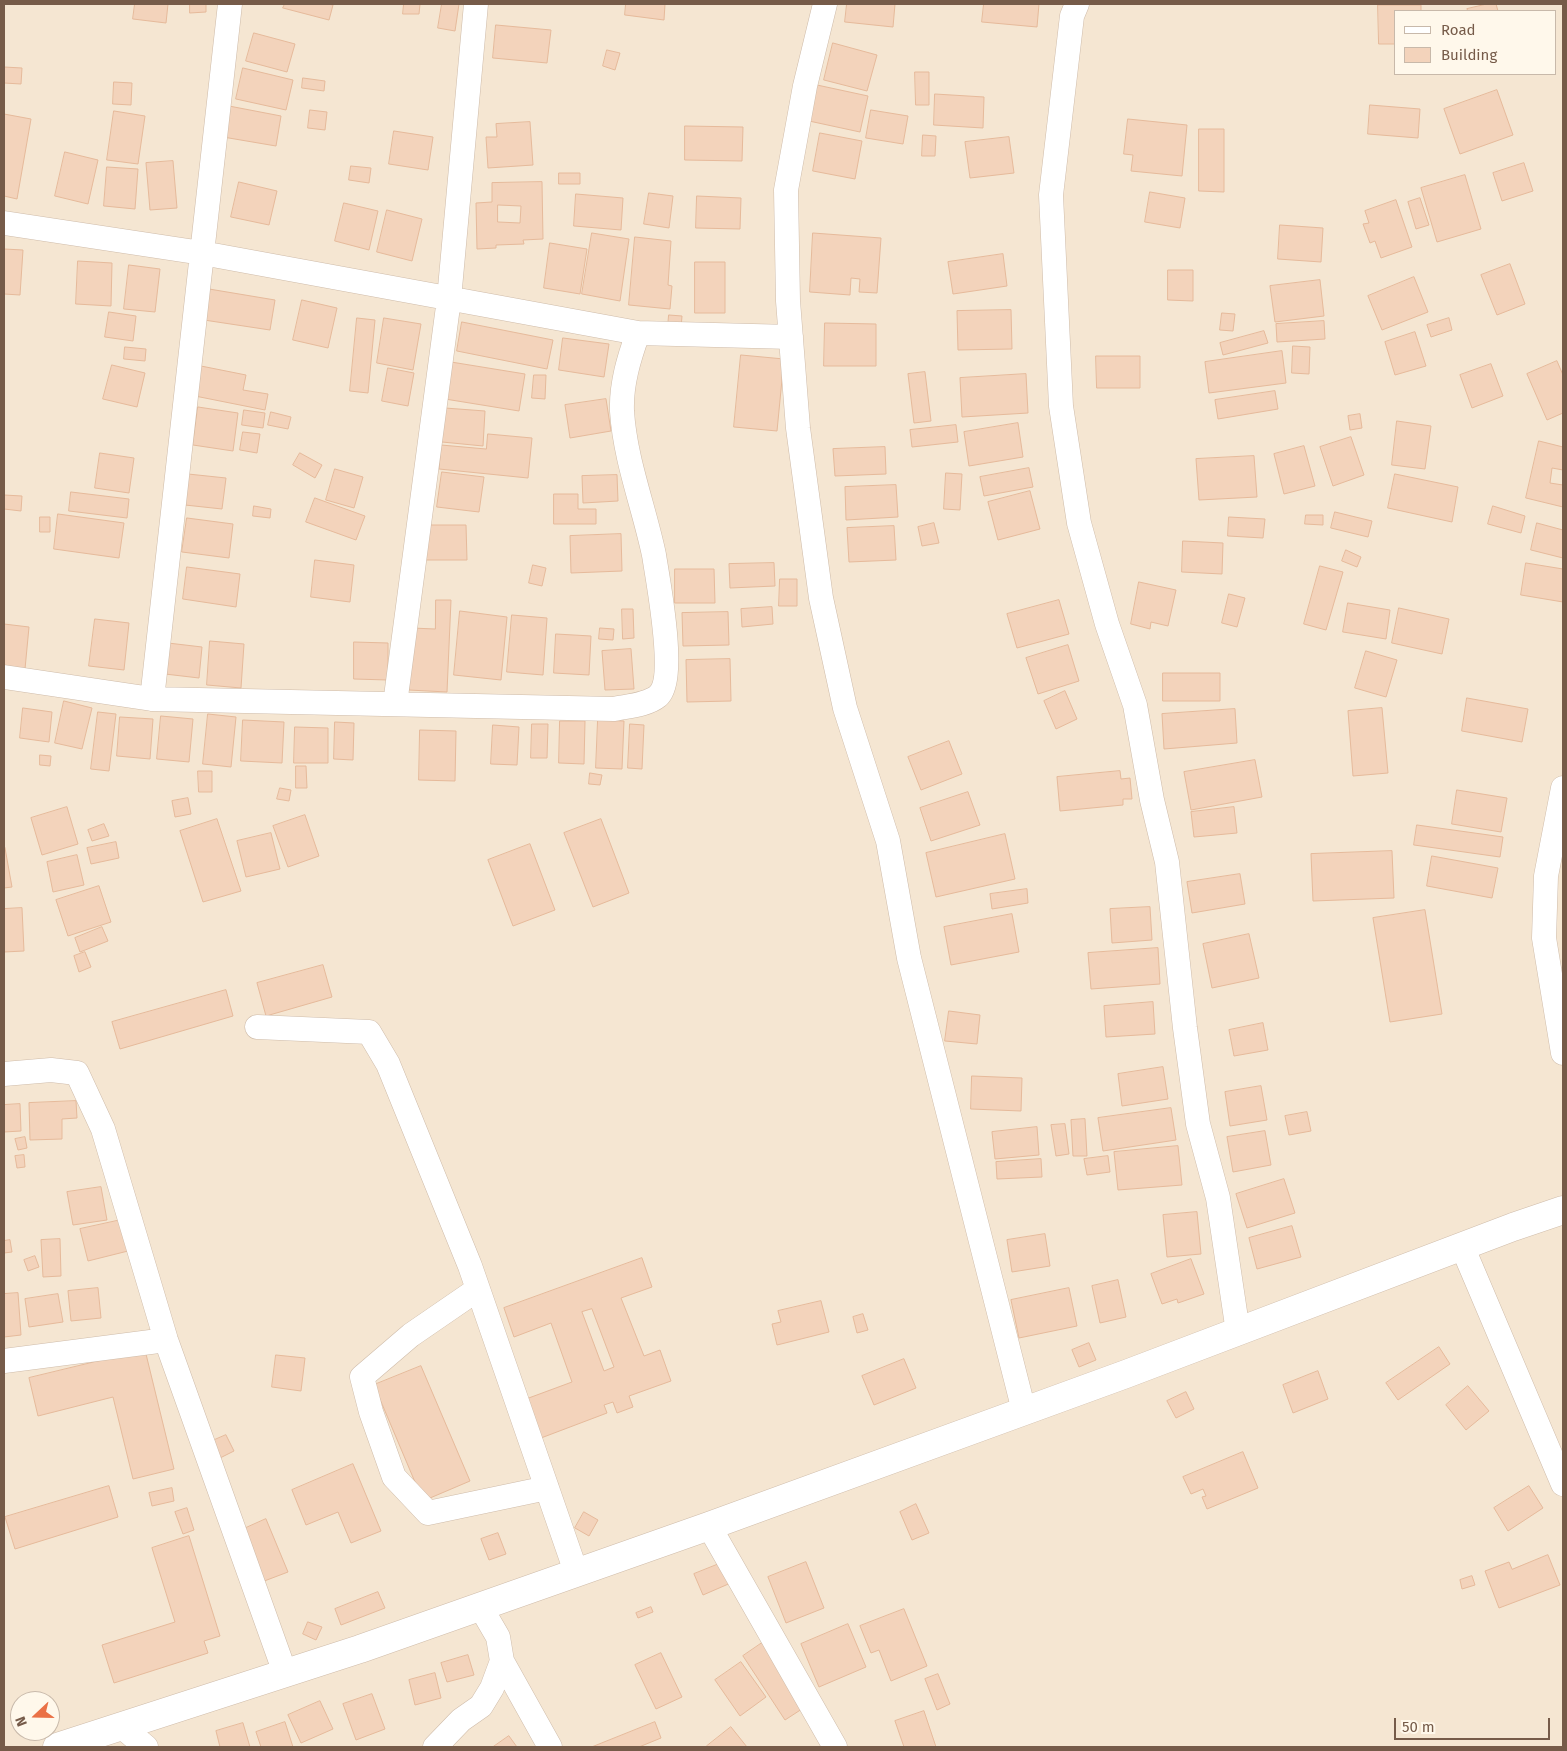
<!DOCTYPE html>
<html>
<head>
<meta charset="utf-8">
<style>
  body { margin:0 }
  #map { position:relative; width:1567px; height:1751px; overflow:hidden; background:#fdf4e4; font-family:"Fira Sans",sans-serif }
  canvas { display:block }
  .frame { position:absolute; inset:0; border:5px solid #765b49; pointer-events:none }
  .legend { position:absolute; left:1394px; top:10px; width:162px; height:65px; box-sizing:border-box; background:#fff8eb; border:1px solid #c8b9aa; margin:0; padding:6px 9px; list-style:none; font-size:15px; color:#765b49 }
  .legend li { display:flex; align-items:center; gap:10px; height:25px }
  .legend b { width:25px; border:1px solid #c8b9aa }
  .north { position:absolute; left:10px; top:1691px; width:50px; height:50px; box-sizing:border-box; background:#fff8eb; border:1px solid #c8b9aa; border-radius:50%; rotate:249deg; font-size:14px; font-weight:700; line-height:20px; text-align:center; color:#765b49 }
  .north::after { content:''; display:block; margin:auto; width:18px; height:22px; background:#ea7146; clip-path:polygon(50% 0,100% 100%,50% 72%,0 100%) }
  .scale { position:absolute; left:1394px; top:1718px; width:156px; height:22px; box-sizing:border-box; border:2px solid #765b49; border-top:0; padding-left:6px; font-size:15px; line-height:18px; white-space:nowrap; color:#765b49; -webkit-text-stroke:4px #fff8eb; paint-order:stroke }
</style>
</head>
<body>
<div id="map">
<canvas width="1567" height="1751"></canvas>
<div class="frame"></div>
<ul class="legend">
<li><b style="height:6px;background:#fff"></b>Road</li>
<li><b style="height:14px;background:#f3d3bb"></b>Building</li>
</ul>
<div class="north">N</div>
<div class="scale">50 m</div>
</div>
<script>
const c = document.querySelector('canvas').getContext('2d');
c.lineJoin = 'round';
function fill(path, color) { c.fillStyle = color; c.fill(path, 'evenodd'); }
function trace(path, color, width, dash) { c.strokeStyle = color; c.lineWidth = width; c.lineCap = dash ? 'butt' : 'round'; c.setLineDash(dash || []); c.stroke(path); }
fill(new Path2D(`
  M4,4h1559v1743h-1559zM1396,11h160v63h-160zM20,1701h30v30h-30z`), '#f5e6d2');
const building = new Path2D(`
  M135,4h33l-2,19 -33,-4z
  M190,4h16v8l-16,1z
  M285,4h43l5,1 -4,15 -46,-12z
  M404,4h16l-1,10h-16z
  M442,4h17l-4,27 -17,-3z
  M626,4h39l-1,16 -39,-5z
  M847,4h48l-2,23 -48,-5z
  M984,4h55l-2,23 -55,-5z
  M1487,4h9l2,7h-30l-1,-2z
  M1378,5h43v6h-25v33h-17z
  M496,25l55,5 -4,33 -54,-5z
  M254,33l41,11 -8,28 -41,-11z
  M833,43l44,12 -10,36 -43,-11z
  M607,50l13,3 -5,17 -12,-4z
  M4,67l18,1 -1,16 -17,-1z
  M243,68l50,12 -7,30 -50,-11z
  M915,72h14v33h-13z
  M303,78l22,3 -1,10 -22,-3z
  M114,82l18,1 -1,22 -18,-1z
  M817,85l51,11 -8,36 -51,-11z
  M1497,90l16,45 -53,19 -16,-45z
  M935,94l49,3 -1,31 -49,-3z
  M1370,105l50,4 -2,29 -50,-4z
  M229,106l52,10 -5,30 -53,-9z
  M310,110l17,2 -2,18 -17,-2z
  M871,110l37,6 -5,28 -37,-6z
  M114,111l31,5 -7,48 -31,-4z
  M4,114l27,5 -14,80 -13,-3z
  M1128,119l59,6 -5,51 -51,-5 2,-16 -9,-1z
  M530,122l3,43 -45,3 -2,-31h11l-1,-13z
  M685,126l58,1 -1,34 -57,-1z
  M1199,129h25v63l-25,-1z
  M394,131l39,6 -5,33 -39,-6z
  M820,133l42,8 -7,38 -42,-8z
  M923,135l13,1 -1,20h-13z
  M1009,137l5,36 -44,5 -5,-36z
  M65,152l33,8 -10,44 -33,-8z
  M173,161l4,47 -27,2 -4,-47z
  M1524,163l9,28 -31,10 -9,-28z
  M351,166l20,2 -2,15 -20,-3z
  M107,167l31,2 -3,40 -31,-3z
  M559,173h21v11h-21z
  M1465,175l16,54 -44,13 -16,-54z
  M239,182l38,9 -8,34 -38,-8z
  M542,182l1,57 -20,1 1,4 -28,1v3l-19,1 -1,-46 16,-1v-19zM498,205l23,1 -1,17 -22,-1z
  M1150,192l35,6 -5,30 -35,-6z
  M649,193l24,3 -4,32 -25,-4z
  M576,194l47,4 -2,32 -47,-4z
  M697,196l44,2 -1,31 -44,-1z
  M1420,198l9,27 -13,4 -8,-27z
  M1396,200l16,47 -31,11 -6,-17 -5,2 -7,-19 6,-1 -4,-12z
  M344,203l34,8 -9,39 -34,-9z
  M387,210l35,9 -10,42 -35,-9z
  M1280,225l43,3 -2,34 -43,-3z
  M592,233l37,6 -9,62 -38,-7z
  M813,233l68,5 -4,55 -18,-1 1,-13 -9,-1 -1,17 -40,-3z
  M635,237l36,4 -3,44 4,1 -2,23 -41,-4z
  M550,243l37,6 -7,45 -36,-6z
  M4,249l19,1 -3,45 -16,-1z
  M1003,254l4,32 -54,8 -5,-32z
  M78,261l34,2 -1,43 -35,-2z
  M695,262h30v51h-30z
  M1510,264l15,40 -28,11 -16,-40z
  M129,265l31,4 -5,43 -31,-3z
  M1168,270h25v31l-25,-1z
  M1414,277l14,35 -46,18 -14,-34z
  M1320,280l4,36 -49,6 -5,-36z
  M209,289l66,11 -5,30 -66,-10z
  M302,300l35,8 -9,40 -35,-8z
  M1011,310l1,39 -54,1 -1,-39z
  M109,312l27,4 -3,25 -28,-4z
  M1222,313l13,1 -2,17 -13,-1z
  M669,315l13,1 -1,12 -13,-1z
  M357,318l18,2 -7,73 -18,-2z
  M384,318l37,6 -8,46 -36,-7z
  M1449,318l3,12 -21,7 -4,-12z
  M1324,321l1,18 -48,3 -1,-18z
  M462,322l91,18 -6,29 -90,-18z
  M825,323l51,1v42h-52z
  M1264,331l4,12 -45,12 -3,-12z
  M1415,332l11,34 -31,9 -10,-33z
  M563,338l46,6 -5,33 -45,-7z
  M1293,346l17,1 -1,27 -17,-1z
  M125,347l21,2 -1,12 -21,-2z
  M1282,351l4,32 -77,10 -4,-31z
  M741,355l43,4 -7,72 -43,-4z
  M1096,356h44v32h-43z
  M1557,361l6,14v38l-16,7 -20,-46z
  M451,362l74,12 -6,37 -74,-12z
  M1491,364l12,32 -31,12 -12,-33z
  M112,365l33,8 -8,34 -34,-8z
  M201,366l45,9 -3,15 25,4 -3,16 -70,-14z
  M388,368l26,5 -6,33 -26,-5z
  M925,372l6,49 -17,2 -6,-49z
  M1026,374l2,39 -66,4 -2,-39z
  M534,375h12l-1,24 -13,-1z
  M1275,391l3,18 -60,10 -3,-19z
  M606,399l5,32 -41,7 -5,-33z
  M198,407l40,6 -5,38 -40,-6z
  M445,408l40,3 -2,35 -41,-4z
  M244,410l21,3 -2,15 -21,-3z
  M271,412l20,5 -3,12 -20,-4z
  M1360,414l2,14 -12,2 -2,-14z
  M1397,421l34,5 -6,43 -33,-4z
  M1018,423l5,34 -54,9 -5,-34z
  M956,425l2,17 -46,5 -2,-17z
  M243,432l17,2 -3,19 -17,-3z
  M488,434l44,4 -4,40 -89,-9 2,-24 45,4z
  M1351,437l13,38 -31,11 -13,-39z
  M1539,441l24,6v23l-11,-2 -2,15 13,2v22l-37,-9z
  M1304,446l11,40 -31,8 -10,-40z
  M885,447l1,27 -51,2 -2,-27z
  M100,453l34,5 -5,35 -34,-5z
  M300,453l22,12 -7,13 -22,-13z
  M1254,456l3,41 -58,3 -3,-41z
  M1029,468l4,19 -49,9 -4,-19z
  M335,469l28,8 -9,31 -28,-8z
  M442,472l42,5 -5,35 -42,-5z
  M946,473l16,1 -2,36 -16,-1z
  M188,474l38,4 -4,31 -37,-4z
  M1395,474l63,13 -6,35 -64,-14z
  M617,475l1,26 -35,2 -1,-27z
  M896,485l2,32 -52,3 -1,-33z
  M1030,491l10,38 -42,11 -10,-38z
  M71,492l58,7 -2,19 -58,-7z
  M554,494h24v15h18v15h-42z
  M4,495l18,1 -1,15 -17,-2z
  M315,498l50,18 -9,24 -50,-18z
  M254,506l17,3 -1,9 -17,-2z
  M1493,506l32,10 -4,17 -33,-9z
  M1335,512l37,9 -4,16 -37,-9z
  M58,514l66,9 -5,35 -65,-9z
  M1306,515h17v10l-18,-1z
  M40,517h10v15h-10z
  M1229,517l36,2 -2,19 -35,-2z
  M187,518l46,6 -4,34 -47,-6z
  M934,523l5,20 -17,3 -4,-19z
  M1537,523l26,7v28l-32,-8z
  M423,525h43l1,35h-44z
  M894,526l2,34 -47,2 -2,-34z
  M621,534l1,37 -51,2 -1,-37z
  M1183,541l40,2 -1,31 -40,-2z
  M1346,550l15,7 -4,10 -15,-6z
  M315,560l39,5 -4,37 -39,-5z
  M774,563l1,23 -45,2 -1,-24z
  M1526,563l37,6v33l-42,-7z
  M533,565l13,3 -4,18 -13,-3z
  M1320,566l23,6 -17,58 -22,-6z
  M187,567l53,7 -4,33 -53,-8z
  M675,569h39l1,34h-40z
  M780,579h17v27h-18z
  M1139,582l37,8 -8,36 -17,-4 -1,7 -19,-5z
  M1229,594l16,4 -8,29 -15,-4z
  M436,600h15l-4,92 -38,-2 3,-62 23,1z
  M1059,600l10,34 -52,14 -10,-34z
  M1348,603l42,7 -4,29 -43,-7z
  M772,607l1,17 -31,3 -1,-18z
  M1399,608l50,11 -7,35 -50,-11z
  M622,609h11l1,29 -11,1z
  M460,611l47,6 -6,63 -47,-5z
  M728,612l1,33 -46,1 -1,-33z
  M512,615l35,3 -4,57 -36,-3z
  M95,619l34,4 -5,47 -35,-4z
  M4,624l25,3 -4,42 -21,-2z
  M600,628l14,1 -1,11 -14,-1z
  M556,634l35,2 -2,39 -35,-2z
  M210,641l34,3 -3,44 -34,-3z
  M354,642l34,1v37l-34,-1z
  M168,643l34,4 -3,31 -34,-4z
  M1068,645l11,36 -41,13 -12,-36z
  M631,649l3,40 -29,1 -3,-39z
  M1366,651l31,9 -11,37 -31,-9z
  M730,659l1,42 -44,1 -1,-42z
  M1163,673h57v28h-57z
  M1065,691l12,28 -21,10 -12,-28z
  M1467,698l61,11 -6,33 -60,-11z
  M64,701l28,7 -10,41 -27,-6z
  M23,708l29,4 -3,30 -29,-4z
  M1382,708l6,65 -35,3 -5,-65z
  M1235,709l2,34 -73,6 -2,-35z
  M98,712l18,2 -7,57 -18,-2z
  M208,714l28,3 -5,50 -28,-3z
  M161,716l32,3 -4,43 -32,-3z
  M120,717l33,2 -3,40 -33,-3z
  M243,720l41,2 -2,41 -41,-2z
  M598,720l26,1 -2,48 -26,-1z
  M560,721h25l-1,43 -25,-1z
  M335,722l19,1 -1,37 -19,-1z
  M532,724h16l-1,34h-16z
  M630,724l14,1 -2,44 -14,-1z
  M493,725l26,2 -2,38 -26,-1z
  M295,727l33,1v35h-34z
  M420,730l36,1 -1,50 -36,-1z
  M949,741l13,33 -41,16 -13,-33z
  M40,755l11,1 -1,10 -10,-1z
  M1255,760l7,37 -71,13 -7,-38z
  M296,766h10l1,22h-11z
  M198,771h14v21h-13z
  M1120,771l1,8 9,-1 2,21h-9v6l-63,6 -3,-34z
  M590,773l12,2 -2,10 -11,-1z
  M280,788l11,2 -2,11 -12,-2z
  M1457,790l50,8 -6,34 -49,-8z
  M968,792l12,33 -49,16 -11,-33z
  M188,798l3,16 -16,3 -3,-16z
  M67,807l11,37 -36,11 -11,-37z
  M1234,807l3,26 -43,4 -3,-25z
  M305,815l14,41 -31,11 -15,-41z
  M217,819l24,72 -38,11 -23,-71z
  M601,819l28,74 -36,14 -29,-74z
  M104,824l5,12 -17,5 -4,-11z
  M1417,825l86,12 -3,20 -86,-12z
  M271,833l9,36 -34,8 -9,-36z
  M1005,834l10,45 -79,18 -10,-44z
  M116,842l3,16 -28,6 -4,-16z
  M530,844l25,66 -42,16 -25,-66z
  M5,848l7,39 -8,1v-39z
  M1392,851l2,47 -81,3 -2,-47z
  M77,855l7,30 -31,7 -6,-30z
  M1432,856l66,12 -6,30 -65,-12z
  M1240,874l5,30 -53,9 -5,-31z
  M99,886l12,36 -43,14 -12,-36z
  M1027,889l1,14 -36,6 -2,-15z
  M1150,907l2,33 -40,3 -2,-34z
  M22,908l2,43 -20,1v-43z
  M1425,910l17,104 -52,8 -17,-104z
  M1012,914l7,38 -68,13 -7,-38z
  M102,927l6,14 -28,11 -5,-14z
  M1249,934l10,44 -47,10 -9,-44z
  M1158,948l2,36 -69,5 -3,-36z
  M85,952l6,15 -12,5 -5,-16z
  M323,965l9,32 -66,19 -9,-33z
  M226,990l7,26 -113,33 -8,-27z
  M1153,1002l2,32 -49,3 -2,-31z
  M949,1011l31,4 -3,29 -32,-3z
  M1263,1023l5,27 -34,6 -5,-26z
  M1163,1067l5,32 -46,7 -4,-32z
  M972,1076l50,2 -1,33 -50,-2z
  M1261,1086l6,34 -37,6 -5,-34z
  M76,1101l1,17 -15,1v20l-32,1 -1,-37z
  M20,1104l1,27 -17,1v-27z
  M1171,1108l5,32 -73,11 -5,-33z
  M1307,1112l4,19 -22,4 -4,-19z
  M1085,1119l2,37h-14l-2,-36z
  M1065,1124l4,30 -13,2 -5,-31z
  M1037,1127l2,28 -44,4 -3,-27z
  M1265,1131l6,34 -38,7 -6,-35z
  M25,1137l2,11 -9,2 -3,-11z
  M1178,1146l4,39 -64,5 -4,-38z
  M24,1155l1,12 -8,1 -2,-12z
  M1108,1156l2,16 -23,3 -3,-16z
  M1041,1159l1,18 -45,2 -1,-17z
  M1284,1179l11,34 -48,15 -11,-34z
  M101,1187l6,33 -34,5 -6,-33z
  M1197,1212l4,42 -34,3 -4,-42z
  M121,1220l7,31 -40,10 -8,-32z
  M1292,1226l9,31 -44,12 -8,-31z
  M1045,1234l5,32 -38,6 -5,-32z
  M60,1239l1,37 -18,1 -2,-37z
  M10,1240l2,12 -8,1v-12z
  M35,1256l4,11 -11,4 -4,-11z
  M642,1258l10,29 -31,11 23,58 16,-6 11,31 -42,15 4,11 -16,6 -4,-11 -9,3 3,8 -66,25 -15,-39 46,-17 -21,-59 -37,14 -10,-29zM592,1309l22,58 -10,4 -22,-59z
  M1191,1259l13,35 -26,9 -1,-4 -15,5 -11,-30z
  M1118,1280l8,37 -26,6 -8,-37z
  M98,1288l3,30 -30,3 -3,-30z
  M1069,1288l8,38 -58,12 -8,-38z
  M18,1293l3,42 -17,2v-43z
  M58,1294l5,28 -34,5 -4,-28z
  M821,1301l8,31 -52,13 -5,-21 9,-2 -3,-11z
  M863,1314l5,16 -11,3 -4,-16z
  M1089,1343l7,17 -17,7 -7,-17z
  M1439,1347l11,17 -52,36 -12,-17z
  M145,1350l29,119 -41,10 -20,-82 -75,19 -9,-38z
  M276,1355l29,3 -4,33 -29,-4z
  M904,1359l12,29 -42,17 -12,-29z
  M421,1366l49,115 -47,20 -49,-116z
  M1318,1371l10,28 -35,14 -10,-28z
  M1468,1386l21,25 -23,19 -20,-25z
  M1186,1392l8,17 -18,9 -9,-17z
  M226,1435l8,16 -16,8 -8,-17z
  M1243,1452l15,36 -51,21 -5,-12 4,-1 -3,-7 -12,5 -8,-17z
  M353,1464l28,67 -30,12 -13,-31 -32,13 -14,-35z
  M109,1486l9,31 -103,32 -10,-32z
  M1529,1486l14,22 -35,23 -14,-23z
  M172,1488l2,13 -22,5 -3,-13z
  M916,1504l13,29 -17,7 -12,-28z
  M187,1508l7,22 -11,4 -8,-22z
  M584,1512l14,8 -9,16 -14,-8z
  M266,1519l22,53 -29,11 -22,-51z
  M498,1533l8,21 -17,6 -8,-21z
  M189,1536l31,100 -16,5 4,12 -94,30 -12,-38 73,-23 -23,-74z
  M1548,1555l12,30 -61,23 -14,-37 24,-9 3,7z
  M724,1562l9,20 -30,13 -9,-21z
  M806,1562l18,46 -38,15 -18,-46z
  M1472,1576l3,9 -13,4 -2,-9z
  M378,1592l7,16 -44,17 -6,-16z
  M651,1607l2,5 -15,6 -2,-5z
  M904,1609l23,57 -36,15 -12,-31 -8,3 -11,-27z
  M308,1622l14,5 -6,13 -13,-6z
  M848,1624l18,43 -47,20 -18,-43z
  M762,1643l43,64 -20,13 -42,-64z
  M661,1653l21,44 -26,12 -21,-44z
  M468,1655l6,20 -27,7 -6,-19z
  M741,1662l25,35 -26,19 -25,-36z
  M435,1673l6,25 -26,7 -6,-25z
  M938,1674l12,30 -13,6 -12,-31z
  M372,1694l13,35 -29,11 -13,-36z
  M320,1701l13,28 -32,14 -13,-28z
  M924,1711l12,36h-32l-9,-26z
  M285,1722l8,25h-32l-5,-15z
  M655,1722l6,16 -22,9h-47z
  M243,1723l7,24h-30l-4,-16z
  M731,1727l16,20h-39l-1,-1z
  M509,1736l8,11h-24z`);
fill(building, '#f3d3bb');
trace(building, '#e6ba9b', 1);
const minor = new Path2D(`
  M825,4l-20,82 -19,104 2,111 10,127 23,170 24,110 43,133 21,117 115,453
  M1077,4l-5,12 -21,179 10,211 18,117 28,101 28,81 17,95 15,62 18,166 13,96 20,74 20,134
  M4,223l198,30 436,80 153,4
  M4,677l148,22 462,10c14,-3 33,-4 44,-13 19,-17 0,-115 -4,-141 -10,-48 -29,-95 -32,-144 -1,-27 7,-53 16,-78
  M152,699l78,-695
  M395,704l54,-405 27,-295
  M1563,788l-17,88 -2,62 19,115
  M257,1027l112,5 19,32 82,202 106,306
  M4,1074l47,-4 26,3 26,56 63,211 119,333
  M1462,1246l101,238
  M478,1289l-67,46 -49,42 9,35 23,65 34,36 119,-25
  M4,1361l162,-21
  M709,1526l126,221
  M502,1661l48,86
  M121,1726l25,21
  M435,1747l26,-27 20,-14 11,-18 10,-27 -4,-24 -18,-31`);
const tertiary = new Path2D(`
  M57,1747l303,-98 349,-123 417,-152 387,-147 50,-17`);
trace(minor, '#cfbcaa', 25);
trace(tertiary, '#cfbcaa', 29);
trace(minor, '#fff', 24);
trace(tertiary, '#fff', 28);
</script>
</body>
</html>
